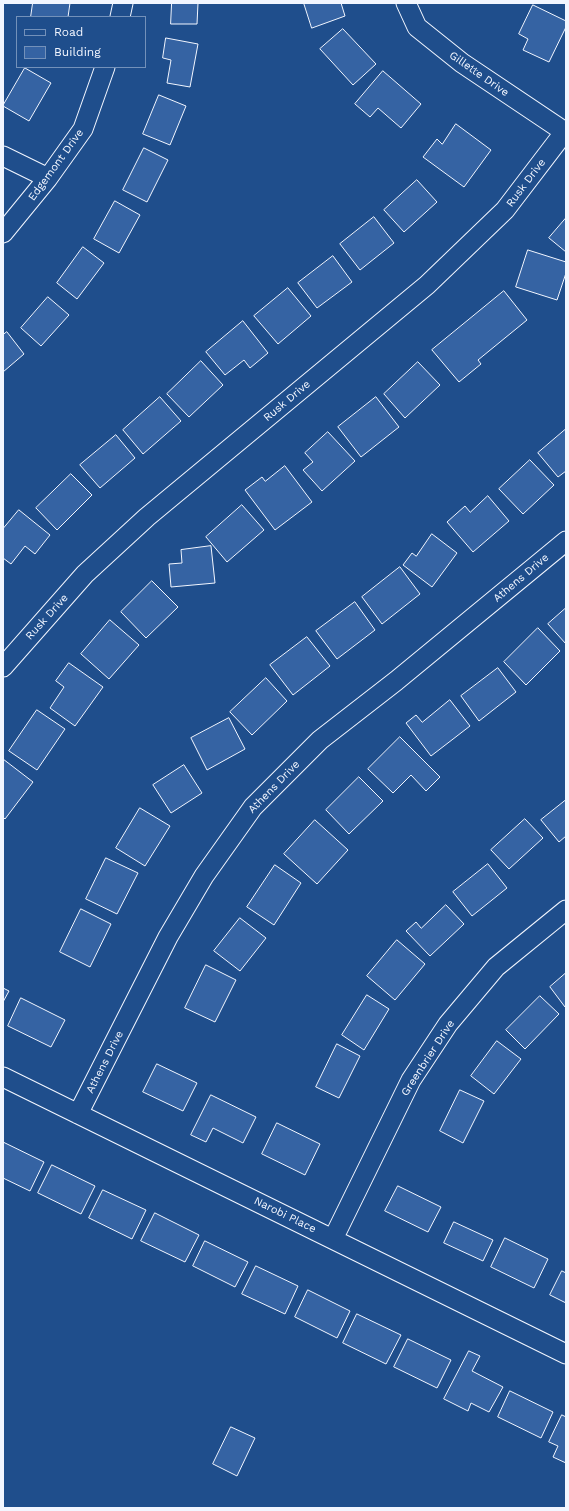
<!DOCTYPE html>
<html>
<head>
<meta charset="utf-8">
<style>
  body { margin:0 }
  #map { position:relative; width:569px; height:1511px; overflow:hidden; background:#1f4e8c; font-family:"Work Sans",sans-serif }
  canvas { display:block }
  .frame { position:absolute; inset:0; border:4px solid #f2f6ff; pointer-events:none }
  .legend { position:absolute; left:16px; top:16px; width:130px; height:52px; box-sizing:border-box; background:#1f4e8c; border:1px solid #7391ba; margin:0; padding:5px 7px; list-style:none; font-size:12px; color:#f2f6ff }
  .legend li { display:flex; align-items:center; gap:8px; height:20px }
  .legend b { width:20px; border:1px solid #7391ba }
</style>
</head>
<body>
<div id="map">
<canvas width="569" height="1511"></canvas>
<div class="frame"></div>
<ul class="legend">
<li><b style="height:5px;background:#1f4e8c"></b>Road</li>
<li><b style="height:11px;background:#3563a3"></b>Building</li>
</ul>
</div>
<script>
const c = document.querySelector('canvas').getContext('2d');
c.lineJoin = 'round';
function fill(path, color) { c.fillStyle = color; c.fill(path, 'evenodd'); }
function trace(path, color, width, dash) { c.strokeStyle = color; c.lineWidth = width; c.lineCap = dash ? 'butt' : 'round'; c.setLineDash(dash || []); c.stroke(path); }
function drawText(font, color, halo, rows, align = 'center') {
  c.font = font + ' "Work Sans",sans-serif'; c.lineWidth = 3; c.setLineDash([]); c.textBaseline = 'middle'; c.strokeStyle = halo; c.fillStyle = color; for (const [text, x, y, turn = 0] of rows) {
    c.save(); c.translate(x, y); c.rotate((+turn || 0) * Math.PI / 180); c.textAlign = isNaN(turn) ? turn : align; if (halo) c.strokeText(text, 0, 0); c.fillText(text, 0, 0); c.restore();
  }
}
const building = new Path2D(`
  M33,3h37l-2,14h-37z
  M172,3h26l-1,21h-26z
  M304,3h37l4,13 -33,12z
  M533,5l33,16v6l-17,35 -26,-12 5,-11 -9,-5z
  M343,29l33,35 -23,21 -33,-36z
  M166,38l32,6 -8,43 -23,-4 4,-23 -8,-2z
  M25,68l26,15 -22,38 -26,-15z
  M383,71l38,33 -20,24 -23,-20 -8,9 -15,-13z
  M159,95l27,11 -16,39 -27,-11z
  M456,124l35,26 -27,37 -41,-30 14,-18 5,5z
  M144,148l24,12 -21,42 -24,-12z
  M417,180l20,22 -33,30 -20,-22z
  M115,201l25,14 -21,38 -25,-14z
  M374,217l20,26 -34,27 -20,-26z
  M566,218v34l-17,-14z
  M83,247l21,16 -27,36 -20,-16z
  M528,250l38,12v11l-9,27 -41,-13z
  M333,256l19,26 -35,26 -19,-25z
  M288,288l23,28 -33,28 -24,-28z
  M504,291l23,29 -49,40 3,4 -22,18 -27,-32z
  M48,297l21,18 -28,31 -20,-18z
  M243,321l25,32 -18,15 -6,-8 -19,15 -19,-23z
  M7,332l17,22 -21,18v-37z
  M201,361l22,24 -34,32 -22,-23z
  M418,362l22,23 -35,33 -21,-24z
  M160,397l21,24 -38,33 -20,-24z
  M376,397l23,30 -38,30 -23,-30z
  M566,429v42l-8,6 -20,-24z
  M328,432l27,29 -33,30 -19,-21 10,-8 -8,-9z
  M116,435l19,23 -35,30 -20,-23z
  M530,460l24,25 -31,29 -24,-25z
  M285,466l27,36 -37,28 -30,-40 17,-13 3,4z
  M71,474l21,21 -35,35 -21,-22z
  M488,496l21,25 -36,31 -26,-30 18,-16 5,6z
  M242,505l22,25 -37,32 -21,-25z
  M19,510l31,25 -15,19 -10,-8 -14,18 -8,-6v-29z
  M432,534l25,19 -25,34 -29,-22 9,-12 4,3z
  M211,546l4,37 -44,4 -2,-23 13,-1 -1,-13z
  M400,567l20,27 -38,30 -20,-27z
  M152,581l26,26 -32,31 -25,-26z
  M355,602l20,28 -38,29 -21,-28z
  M566,608v36l-18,-20z
  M110,620l29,25 -30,34 -28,-25z
  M538,628l22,23 -34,34 -22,-23z
  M307,637l23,29 -37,29 -23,-30z
  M69,663l34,24 -28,39 -25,-18 14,-21 -8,-6z
  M498,668l18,24 -37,29 -18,-25z
  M266,678l21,23 -35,34 -22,-23z
  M450,700l20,26 -39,30 -25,-33 10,-8 6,7z
  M37,710l28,19 -28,41 -28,-19z
  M229,718l16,31 -38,21 -16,-32z
  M400,737l40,40 -14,14 -15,-16 -18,18 -25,-24z
  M3,759l30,23 -28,37 -2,-2z
  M184,765l18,28 -31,20 -18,-28z
  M359,777l24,24 -34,33 -23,-24z
  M566,800v36l-7,6 -18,-22z
  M140,808l30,18 -25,40 -29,-18z
  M525,819l18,19 -34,31 -18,-19z
  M315,820l33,30 -31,34 -33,-30z
  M106,858l32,15 -21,41 -31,-15z
  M488,864l19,24 -35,28 -19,-24z
  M275,865l26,18 -27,42 -27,-18z
  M446,905l18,19 -34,32 -24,-25 10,-9 5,6z
  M81,909l30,15 -21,43 -30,-15z
  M240,918l26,20 -26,33 -26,-20z
  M397,940l28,24 -30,36 -28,-24z
  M206,965l30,15 -21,42 -30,-14z
  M566,973v33l-1,1 -15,-20z
  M3,988l6,3 -6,11z
  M367,995l22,14 -25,41 -22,-15z
  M540,996l19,18 -34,35 -19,-19z
  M21,998l44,22 -14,27 -43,-21z
  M497,1041l24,18 -27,35 -23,-18z
  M337,1044l23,12 -21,42 -23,-11z
  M157,1064l40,19 -14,28 -40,-19z
  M460,1090l24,11 -21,42 -23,-12z
  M211,1095l45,22 -13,26 -30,-15 -7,14 -15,-7z
  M277,1123l43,21 -15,31 -43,-21z
  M3,1142l41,20 -14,29 -27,-13z
  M52,1165l43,21 -14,28 -43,-21z
  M398,1186l43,21 -13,25 -43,-21z
  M103,1190l43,20 -14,29 -43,-21z
  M155,1213l44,22 -14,27 -44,-21z
  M454,1222l39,18 -10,21 -39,-18z
  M505,1238l43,21 -14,29 -43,-21z
  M205,1241l43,21 -13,25 -42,-21z
  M256,1266l42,20 -13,28 -43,-20z
  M562,1271l4,2v30l-16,-8z
  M308,1290l42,21 -13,27 -42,-21z
  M357,1314l44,21 -15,29 -43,-21z
  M408,1339l43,21 -14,28 -43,-21z
  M469,1351l11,5 -8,15 31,16 -14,25 -18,-9 -3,8 -24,-12z
  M510,1391l43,21 -12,26 -43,-21z
  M562,1415l4,2v46l-13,-6 5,-11 -9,-4z
  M231,1427l24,11 -18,38 -24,-12z`);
fill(building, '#3563a3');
trace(building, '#f2f6ff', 1);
const minor = new Path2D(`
  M406,3l11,24 45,36 103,69
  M120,17l3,-14
  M3,156l45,22
  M3,233l45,-55 35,-49 22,-62
  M3,667l82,-93 62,-57 280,-232 78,-75 61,-80
  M3,1077l563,277
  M78,1114l90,-177 36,-61 49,-69 67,-67 76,-59 170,-140
  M333,1239l78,-159 37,-56 48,-57 70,-57`);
trace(minor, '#f2f6ff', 21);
trace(minor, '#1f4e8c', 19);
drawText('11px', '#f2f6ff', '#1f4e8c', [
  ["Gillette Drive",479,74,35],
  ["Edgemont Drive",56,165,-54],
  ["Rusk Drive",526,183,-53],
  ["Rusk Drive",287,401,-40],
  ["Athens Drive",521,578,-40],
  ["Rusk Drive",47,617,-48],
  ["Athens Drive",274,787,-46],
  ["Greenbrier Drive",428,1058,-57],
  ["Athens Drive",105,1062,-63],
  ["Narobi Place",285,1215,26]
]);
</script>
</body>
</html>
